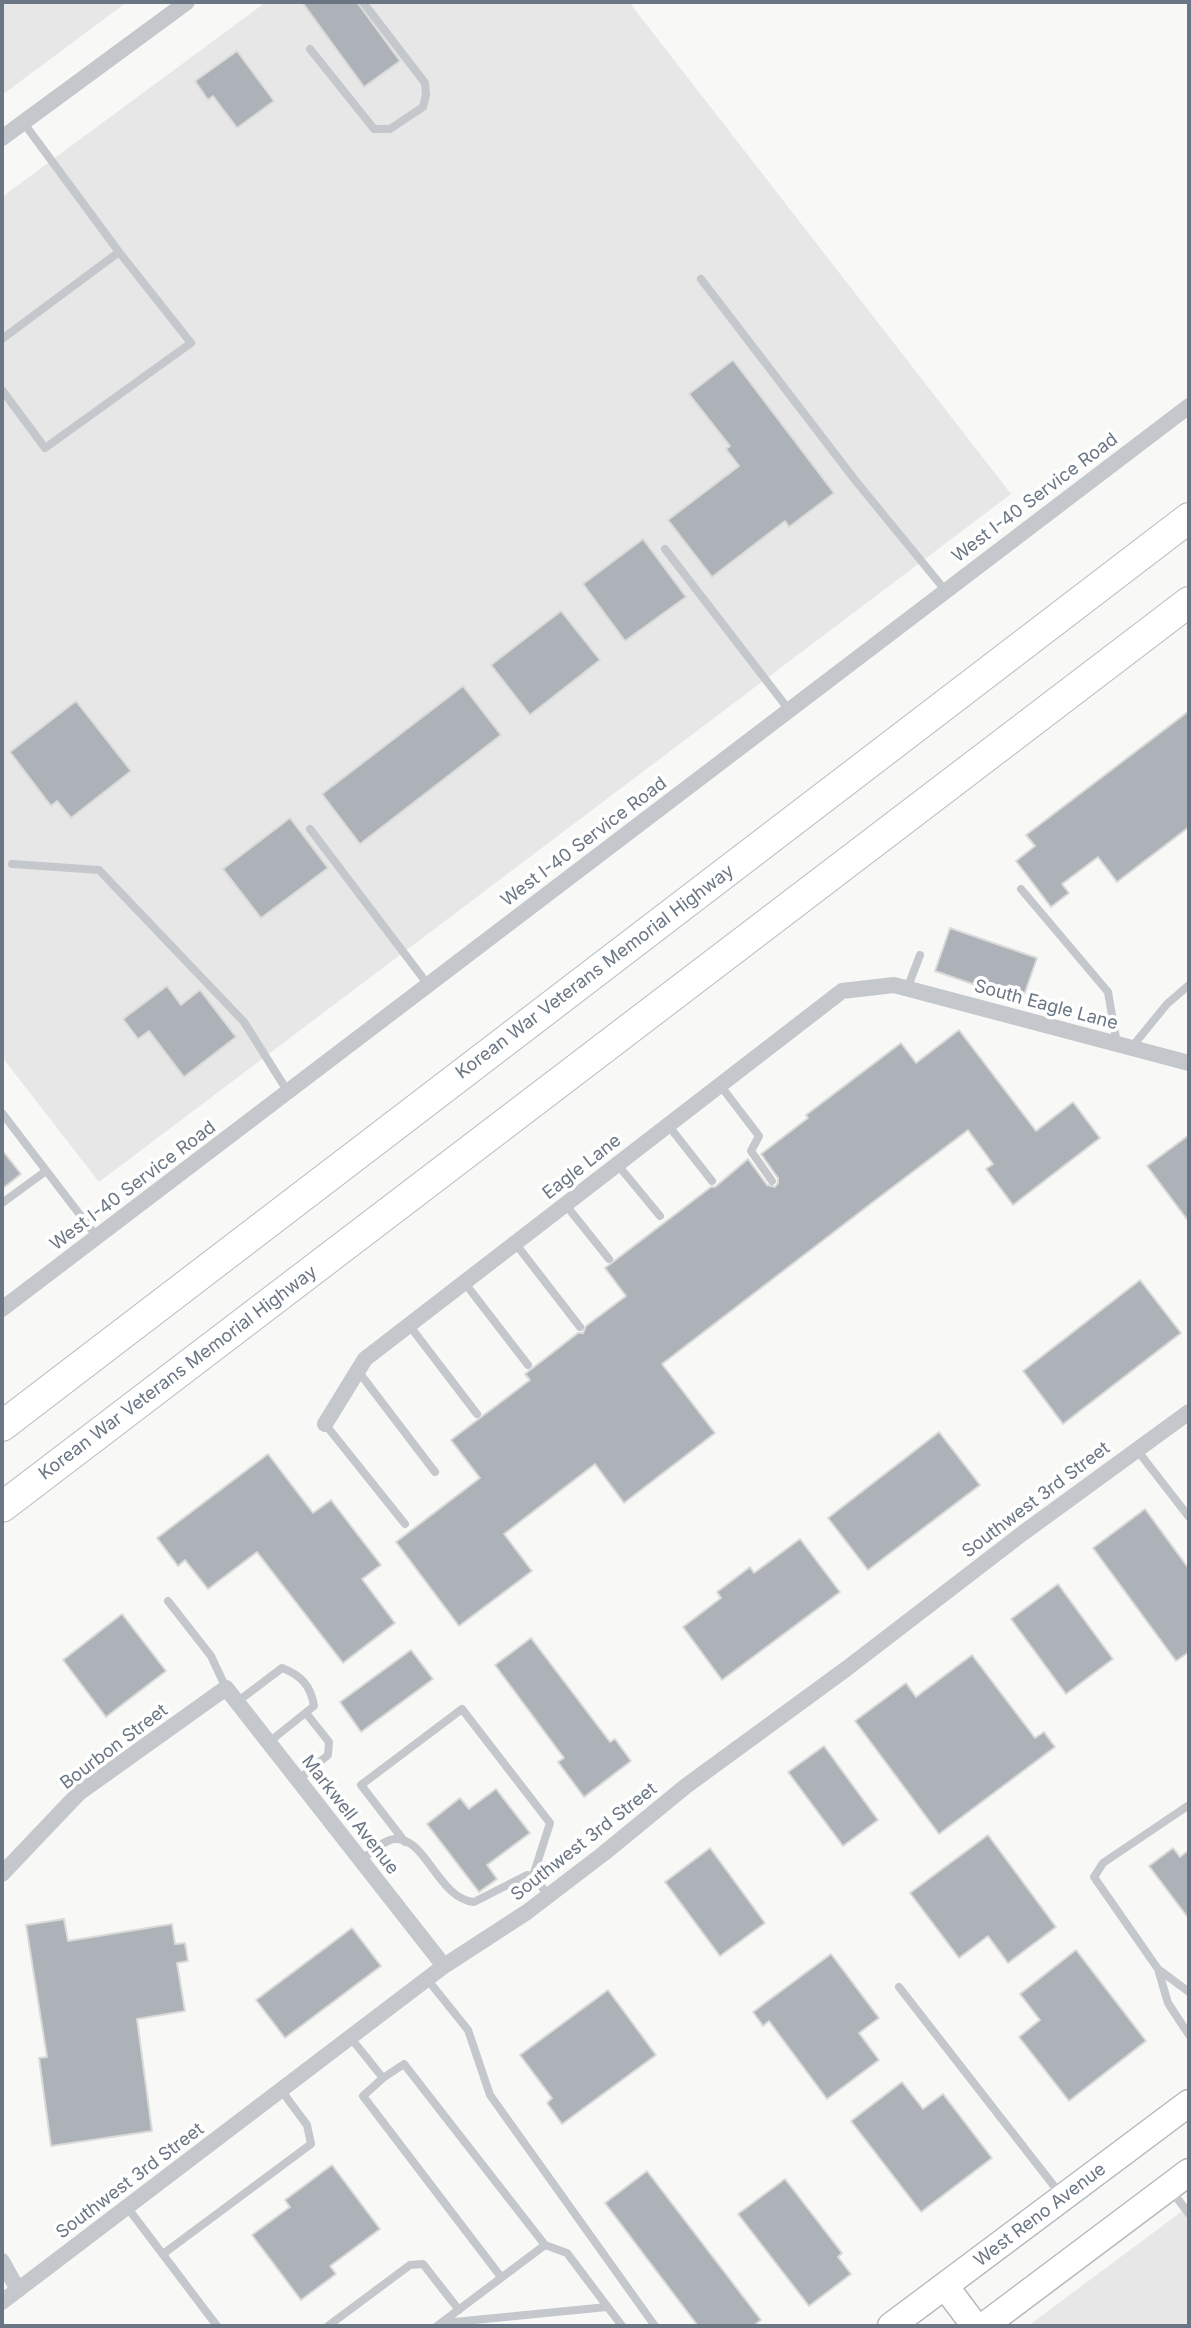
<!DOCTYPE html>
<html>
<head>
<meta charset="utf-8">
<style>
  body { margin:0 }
  #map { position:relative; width:1191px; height:2328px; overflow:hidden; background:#f8f8f6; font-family:Inter,sans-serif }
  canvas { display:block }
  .frame { position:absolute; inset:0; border:4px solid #6a7684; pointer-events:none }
</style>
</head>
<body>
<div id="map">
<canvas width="1191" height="2328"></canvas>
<div class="frame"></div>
</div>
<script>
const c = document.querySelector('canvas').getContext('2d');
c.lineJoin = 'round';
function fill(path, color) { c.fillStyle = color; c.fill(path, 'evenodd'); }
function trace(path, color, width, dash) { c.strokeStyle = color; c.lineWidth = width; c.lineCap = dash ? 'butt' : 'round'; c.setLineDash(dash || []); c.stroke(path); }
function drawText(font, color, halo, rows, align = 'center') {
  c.font = font + ' Inter,sans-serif'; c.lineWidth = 7; c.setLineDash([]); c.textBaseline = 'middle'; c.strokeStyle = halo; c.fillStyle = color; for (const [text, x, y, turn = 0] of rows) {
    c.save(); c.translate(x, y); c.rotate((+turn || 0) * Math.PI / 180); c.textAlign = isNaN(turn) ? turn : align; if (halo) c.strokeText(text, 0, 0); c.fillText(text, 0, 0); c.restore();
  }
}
fill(new Path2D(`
  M2,2h125l-125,93z
  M266,2h363l382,492 -912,688 -97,-125v-860z
  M1189,2206v120h-161z`), '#e6e7e6');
const building = new Path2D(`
  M302,2h55l43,59 -36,26z
  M237,51l37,50 -37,27 -24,-32 -5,4 -13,-19z
  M733,360l101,133 -45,34 -4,-6 -73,56 -44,-57 71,-54 -13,-17 4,-3 -41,-52z
  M643,539l43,58 -61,44 -42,-57z
  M561,611l39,49 -70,55 -39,-50z
  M463,686l38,49 -141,109 -38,-50z
  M76,701l55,70 -60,47 -14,-17 -6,5 -41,-54z
  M1189,711v116l-72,55 -19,-25 -36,27 7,9 -18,14 -35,-46 19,-15 -9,-11z
  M290,818l38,50 -67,50 -38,-49z
  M950,928l87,30 -15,43 -87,-30z
  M167,986l14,19 19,-15 36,47 -52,40 -35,-46 -11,8 -15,-20z
  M959,1030l77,101 37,-29 27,36 -87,67 -27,-36 7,-5 -25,-34 -95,72 -211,162 53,69 -91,70 -29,-39 -91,70 28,37 -73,55 -63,-84 84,-64 -29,-38 79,-60 -5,-6 53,-41h5l3,-7 40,-30 -21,-28 106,-81h4l33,-28 19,26 8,2 3,-4v-5l-17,-24 47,-36 -2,-3 95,-72 15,20z
  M1189,1135v87l-42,-56z
  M2,1150l19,24 -19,15z
  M1140,1280l41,53 -118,91 -40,-53z
  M939,1432l41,53 -112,85 -40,-52z
  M268,1454l45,59 18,-13 50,65 -19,14 33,44 -52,40 -86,-111 -49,37 -23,-29 -7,6 -21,-28z
  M1145,1509l44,60v83l-13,9 -83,-113z
  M800,1539l40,53 -118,88 -39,-53 38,-29 -4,-6 33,-25 4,6z
  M1058,1584l55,75 -47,35 -55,-75z
  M122,1614l44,57 -60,46 -43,-57z
  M531,1638l79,104 5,-3 16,22 -47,36 -26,-35 6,-4 -69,-93z
  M411,1650l22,29 -72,53 -21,-30z
  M972,1655l63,83 9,-6 11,15 -116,87 -84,-113 51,-38 10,14z
  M824,1746l54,74 -35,26 -55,-74z
  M496,1789l34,44 -43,32 10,14 -18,13 -52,-68 33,-26 9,11z
  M988,1835l68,92 -48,36 -20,-27 -29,22 -49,-65z
  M710,1848l55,75 -45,33 -55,-74z
  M1173,1848l7,9 9,-7v69l-40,-53z
  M64,1919l4,22 104,-17 3,20 10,-1 3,18 -11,2 8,48 -48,8 15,112 -101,15 -12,-88 8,-1 -21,-132z
  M352,1928l29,38 -96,72 -29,-38z
  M1076,1950l70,91 -77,60 -50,-64 21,-17 -20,-26z
  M831,1954l48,64 -20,15 20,27 -52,39 -58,-78 -6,5 -10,-14z
  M608,1990l48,65 -94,69 -15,-21 5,-5 -32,-43z
  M902,2082l21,27 20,-15 49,64 -71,54 -70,-91z
  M332,2165l48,64 -50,37 6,8 -35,26 -49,-65 38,-28 -5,-7z
  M647,2171l114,149 -8,6h-55l-93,-123z
  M785,2179l57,74 -4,4 13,17 -42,32 -71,-92z`);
fill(building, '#acb2b8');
trace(building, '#dadad8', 2);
const primary = new Path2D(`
  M945,2286l30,40
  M891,2326l298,-223
  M984,2326l205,-154`);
const highway = new Path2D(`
  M2,1426l1187,-908
  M2,1507l1187,-905`);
trace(primary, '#b6b9bd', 29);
trace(highway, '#b7babd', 32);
trace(new Path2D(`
  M310,49l64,80h16l33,-22 3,-12 -1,-12 -62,-81
  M701,279l154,201 90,110
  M2,339l117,-87
  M2,390l43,58 146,-105 -72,-91 -96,-130
  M665,549l124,161
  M310,829l119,157
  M12,864l87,6 145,152 44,70
  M1021,889l87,103 9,52
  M907,989l13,-34
  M1131,1048l36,-44 22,-19
  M720,1085l39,51 -8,15 21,30
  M2,1113l95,124
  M668,1125l44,56
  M617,1164l43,52
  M2,1203l44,-32
  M565,1204l44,55
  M515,1243l65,84
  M464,1282l64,83
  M409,1325l68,89
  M358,1371l77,101
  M325,1424l80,100
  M1137,1450l52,67
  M168,1601l43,55 15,32
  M237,1702l45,-34c19,7 29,18 32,38l-45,36
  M298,1780l30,-25 1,-13 -23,-29
  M1189,1805l-86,58 -9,14 64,92 31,23
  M405,1842l-44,-57 101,-76 88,114 -17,53
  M361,1860c9,-6 21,-19 33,-21 32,-3 43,59 80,63l53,-27 6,1 16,20
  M1158,1969l10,34 21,32
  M427,1979l41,51 22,65 165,231
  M899,1987l162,208
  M350,2037l33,41
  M1171,2190l18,24
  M127,2207l90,119
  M545,2245l22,8 55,73
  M163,2254l148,-110 -4,-19 -26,-35
  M444,2323l163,-16
  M328,2326l82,-61 13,-1 36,46
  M437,2326l108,-81 -141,-181 -21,14 -20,18 138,181`), '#c4c7cb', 8);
trace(new Path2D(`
  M2,138l185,-136
  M2,1309l1187,-903
  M325,1424l40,-65 477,-368 52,-6 295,78
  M2,1874l77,-81 147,-105 218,278
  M2,2261l16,29
  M2,2302l442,-336 83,-54 76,-58 83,-68 160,-117 177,-136 166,-121`), '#c4c7cb', 16);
trace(primary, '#fff', 26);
trace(highway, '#fff', 30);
drawText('18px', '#6a7684', '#fff', [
  ["West I-40 Service Road",1035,498,-37],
  ["West I-40 Service Road",584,842,-37],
  ["Korean War Veterans Memorial Highway",595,972,-37],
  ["South Eagle Lane",1046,1005,15],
  ["Eagle Lane",582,1167,-38],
  ["West I-40 Service Road",133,1186,-37],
  ["Korean War Veterans Memorial Highway",178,1373,-37],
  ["Southwest 3rd Street",1036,1500,-37],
  ["Bourbon Street",114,1747,-37],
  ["Markwell Avenue",350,1815,52],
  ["Southwest 3rd Street",584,1842,-38],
  ["Southwest 3rd Street",130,2181,-37],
  ["West Reno Avenue",1040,2215,-37]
]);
</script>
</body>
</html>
